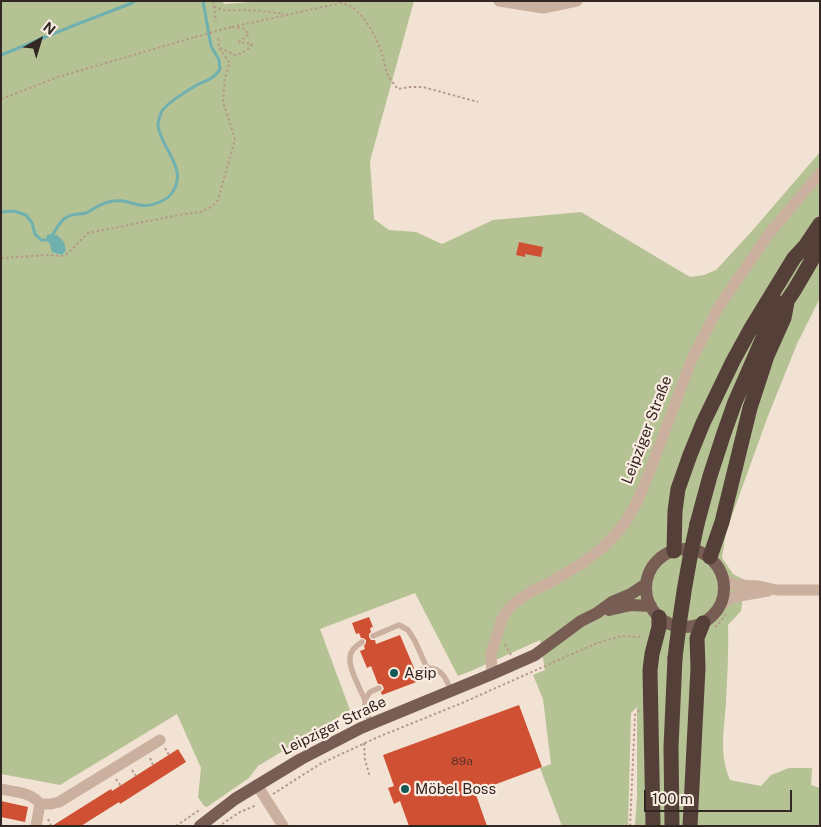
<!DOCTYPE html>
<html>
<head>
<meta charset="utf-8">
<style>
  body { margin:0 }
  #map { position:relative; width:821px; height:827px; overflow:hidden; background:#f2e2d3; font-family:"Public Sans",sans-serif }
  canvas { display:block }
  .frame { position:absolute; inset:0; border:2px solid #332723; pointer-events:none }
  .north { position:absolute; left:15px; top:15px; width:50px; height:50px; -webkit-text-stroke:4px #faece0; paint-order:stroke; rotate:39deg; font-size:14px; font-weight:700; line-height:20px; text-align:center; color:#332723 }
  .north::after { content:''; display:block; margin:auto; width:18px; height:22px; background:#332723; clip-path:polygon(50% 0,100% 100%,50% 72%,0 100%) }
  .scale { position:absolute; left:644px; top:790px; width:148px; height:22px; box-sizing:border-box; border:2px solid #332723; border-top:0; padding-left:6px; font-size:15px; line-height:18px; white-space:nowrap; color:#332723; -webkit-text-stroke:4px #faece0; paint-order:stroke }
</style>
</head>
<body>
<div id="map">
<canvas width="821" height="827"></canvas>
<div class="frame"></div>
<div class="north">N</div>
<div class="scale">100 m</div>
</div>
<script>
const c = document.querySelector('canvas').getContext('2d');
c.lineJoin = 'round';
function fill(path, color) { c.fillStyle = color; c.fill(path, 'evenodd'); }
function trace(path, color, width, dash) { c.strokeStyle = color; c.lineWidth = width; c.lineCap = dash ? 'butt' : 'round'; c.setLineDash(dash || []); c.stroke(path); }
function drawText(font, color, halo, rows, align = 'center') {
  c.font = font + ' "Public Sans",sans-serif'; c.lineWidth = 4.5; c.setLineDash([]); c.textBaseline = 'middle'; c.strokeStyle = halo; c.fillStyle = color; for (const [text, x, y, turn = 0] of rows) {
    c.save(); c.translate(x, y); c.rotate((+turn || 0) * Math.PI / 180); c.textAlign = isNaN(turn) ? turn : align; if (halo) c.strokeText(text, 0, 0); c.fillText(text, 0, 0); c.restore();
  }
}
fill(new Path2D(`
  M1,1h221l2,3 39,-3h151l-44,160 4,58 15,11 27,2 26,12 51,-24 88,-8 109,65 14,-2 12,-5 36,-39 68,-79v146l-23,46 -29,72 -42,116 -4,26 11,16 12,6 -4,31 -13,14c1,26 -1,52 -2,78 -2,27 -7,52 4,77l31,6 10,-11 18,-7h23l-1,17 9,3v38h-185l2,-30v-89l-6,6 -3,113h-66l-22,-58 11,-4 -8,-65 -10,-24 12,-5 -5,-30 -69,31 -13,5 -43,-83 -95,36 30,81 -92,56 -9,12 -42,29 -3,-1 -6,-9 3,-29 -24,-54 -117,71 -59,-11z`), '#b5c293');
fill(new Path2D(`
  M51,234l6,1 7,7 2,9 -4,4 -10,-3 -1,-3 -1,-5 -4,-4 1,-5z`), '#70b1b0');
trace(new Path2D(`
  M1,55l74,-30 57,-22 3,-2
  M1,212l13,-1 12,4 6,8 3,11 6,6h7c8,-8 9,-15 16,-21 7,-6 14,-4 22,-6 3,-1 6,-4 9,-5 11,-7 21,-9 33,-6 15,5 22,5 36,-2 4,-2 6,-4 8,-7 17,-24 -11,-45 -14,-67 0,-4 2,-12 4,-15 4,-7 26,-21 33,-25 9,-5 20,-7 25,-17l-1,-9 -8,-14 -8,-45`), '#70b1b0', 3);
fill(new Path2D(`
  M519,242l24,5 -2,10 -16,-3v3l-9,-2z
  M369,617l4,10 -3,1 1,4 -2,2v3l2,3h4l1,4 24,-9 14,33 -2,3v3l1,2 4,1 2,4 -37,14 -1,-3 3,-3 -1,-3 -2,-2h-3l-7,-18 -4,2 -7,-17 5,-2 -1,-3 2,-3v-3l-3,-2h-2l-2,-5 -3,1 -4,-11z
  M519,705l23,62 -67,25 12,34h-78l-9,-25 -6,3 -6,-16 6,-2 -11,-31z
  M178,749l8,13 -66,42 -1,-2 -38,24h-29l59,-37 1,2z
  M1,801l27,6 -3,15 -24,-5z`), '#d05033');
trace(new Path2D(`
  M213,1l3,21
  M214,6c10,6 19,4 30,4 14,0 27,2 40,4
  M232,27l109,-24c3,1 8,2 11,4 13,8 27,35 31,50 4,16 3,18 15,32l11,-2h14l55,15
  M220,48l15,7c8,-2 13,-4 17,-11l-13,-2 10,-8 -4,-5 -10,-2
  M1,99l57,-22 137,-40
  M1,258l47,-3 14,1 5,-2 21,-21 96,-19 17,-2 10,-5 7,-7 17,-61 -12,-37 2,-24 5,-15 -11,-15 -1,-12
  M715,627l6,-6 5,-7
  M505,644l6,11
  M364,743l1,17 5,17
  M165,748l4,7
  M150,758l3,7
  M132,770l4,6
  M116,779l5,7
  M273,794l47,-30 58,-27 84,-34 135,-60 25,-7 21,1
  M48,819l3,7
  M222,824l18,-12 17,-7
  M176,826l25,-17
  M630,826l5,-111 4,-5`), '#b69a89', 2, [2.5, 2.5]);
trace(new Path2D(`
  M373,636l26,-11 9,5 7,11 12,27
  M362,642c-4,3 -9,6 -11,11 -5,12 9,35 14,47
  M416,672c3,-1 8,-4 12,-4 14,0 19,12 23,23
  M373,723l-8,-10v-13l5,-8 9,-4`), '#cbb09f', 5.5);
trace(new Path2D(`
  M499,1l44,7 34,-7
  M724,579l10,6h5l20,1 18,4h43
  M721,604l13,-7 34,-6
  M492,674l-1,-20 11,-35 6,-10 9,-8 15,-10 17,-8 35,-21 18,-14 12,-12 12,-15 11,-19 11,-26 43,-115 27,-53 50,-73 52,-62
  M257,785l26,41
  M1,789c14,3 30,3 39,15l-4,22
  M40,804h11l8,-2 101,-62`), '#cbb09f', 11);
trace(new Path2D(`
  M646 588a39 39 0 1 1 78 0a39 39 0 1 1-78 0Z
  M609,610l22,-5 20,1
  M200,826l35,-27 66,-40 60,-31 131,-54 43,-19 46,-34 16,-8 15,-11 19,-8 15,-10`), '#775d53', 12);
trace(new Path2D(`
  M781,310l14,-21 25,-43
  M697,524l13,-48 14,-43 11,-31 28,-64 4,-15 10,-21
  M674,551l1,-40 3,-22 12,-34 13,-32 30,-62 17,-31 44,-72 12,-13 14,-21
  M710,557l12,-35 28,-114 17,-52 17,-38 3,-16
  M653,826l-3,-156 2,-16 7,-27v-10
  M672,826l-1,-79 4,-89
  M690,826l8,-158 -1,-30 6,-15`), '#554039', 15);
trace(new Path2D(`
  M195,37l37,-10`), '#b69a89', 2, [2.5, 2.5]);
trace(new Path2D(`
  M675,658c5,-45 12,-90 22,-134`), '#554039', 15);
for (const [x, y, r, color] of [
  [394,673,5,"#165758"],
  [405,789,5,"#165758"]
]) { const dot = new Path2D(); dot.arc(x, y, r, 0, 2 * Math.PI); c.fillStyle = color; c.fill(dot); trace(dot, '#faece0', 2); }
drawText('12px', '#5a3127', null, [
  ["89a",462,761]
]);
drawText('15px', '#332723', '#faece0', [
  ["Leipziger Straße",647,430,-69],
  ["Leipziger Straße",334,726,-26]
]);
drawText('15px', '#332723', '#faece0', [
  ["Agip",404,673],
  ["Möbel Boss",415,789]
], 'left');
</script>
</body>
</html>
